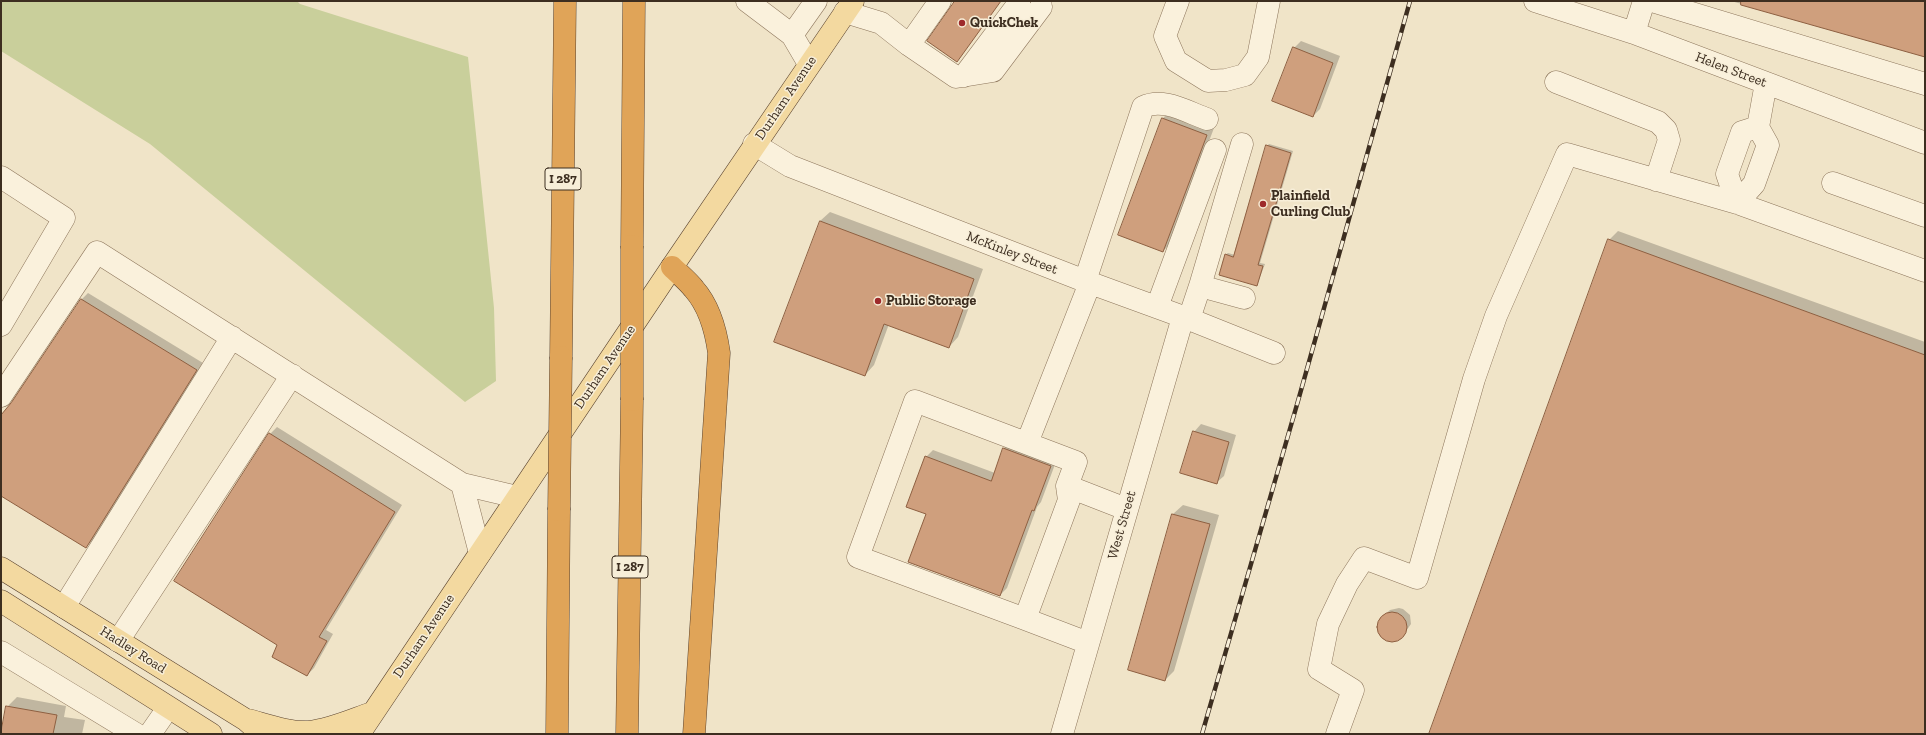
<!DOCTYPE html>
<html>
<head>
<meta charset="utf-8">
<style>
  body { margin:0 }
  #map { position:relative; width:1926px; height:735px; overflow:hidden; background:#f0e4c8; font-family:"Zilla Slab",serif }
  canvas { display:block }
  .frame { position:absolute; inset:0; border:2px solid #3d2e20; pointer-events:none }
</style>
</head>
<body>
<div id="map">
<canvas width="1926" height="735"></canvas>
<div class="frame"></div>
</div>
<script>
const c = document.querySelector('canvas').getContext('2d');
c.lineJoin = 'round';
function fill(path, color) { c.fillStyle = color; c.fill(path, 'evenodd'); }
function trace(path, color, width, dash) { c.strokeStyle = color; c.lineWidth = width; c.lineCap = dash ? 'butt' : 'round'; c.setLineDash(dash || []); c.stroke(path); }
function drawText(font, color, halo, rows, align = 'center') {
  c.font = font + ' "Zilla Slab",serif'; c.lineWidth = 3; c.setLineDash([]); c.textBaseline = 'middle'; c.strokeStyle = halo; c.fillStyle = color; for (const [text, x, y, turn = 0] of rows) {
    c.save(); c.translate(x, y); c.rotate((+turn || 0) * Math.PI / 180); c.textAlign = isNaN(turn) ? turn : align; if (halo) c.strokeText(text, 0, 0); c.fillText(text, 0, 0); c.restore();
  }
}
fill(new Path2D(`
  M1,1h296l3,3 168,53 26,251 2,73 -31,21 -315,-258 -149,-93z`), '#c9cf9b');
fill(new Path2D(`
  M1731,1h194v55z
  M1301,41l39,15 -20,53 -7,7 -19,-68z
  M1170,111l44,17 -44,116 -7,7 -44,-16 44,-117z
  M1269,144l24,7 -33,112 5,1 -8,21 -32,-30 3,-2 7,2 32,-109z
  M830,212l153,57 -25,68 -9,10 -60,-23 -15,41 -9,10 -45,-154z
  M1618,231l307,111v392h-495l179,-494z
  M88,293l115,70 -110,177 -7,7 -85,-52v-79l14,-16 66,-100z
  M1201,424l35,11 -12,41 -8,7 -22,-51z
  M277,427l125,78 -76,125 7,4 -19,34 -7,7 -28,-30 -9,-211z
  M1011,441l46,18 -16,43 -4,5 -30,81 -7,7 -73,-82 -1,-56 7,-7 62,23 9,-25z
  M1183,505l36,10 -45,156 -9,9 -36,-10 44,-156z
  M1399,608l4,1 7,6 1,9 -9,13 -9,4 -12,-6 -3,-8 3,-9 9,-8z
  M17,697l49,9 -2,11 21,3 -3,14h-80l5,-27z`), '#0003');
const building = new Path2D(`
  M955,1h46l-44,61 -30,-21z
  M1741,1h184v56l-184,-52z
  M1293,47l40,16 -20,54 -41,-16z
  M1162,118l45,17 -44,117 -45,-17z
  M1266,145l25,8 -33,112 5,1 -6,20 -38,-11 6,-21 8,3z
  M820,221l154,58 -25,69 -65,-24 -19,52 -91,-34z
  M1608,239l317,116v379h-496z
  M81,299l116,71 -111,178 -85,-52v-81l10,-12z
  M1193,431l36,11 -12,42 -37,-11z
  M269,433l126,79 -76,125 8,4 -20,35 -35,-19 5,-12 -103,-64z
  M1003,448l48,18 -17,45 -2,-1 -32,86 -92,-34 18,-48 -20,-7 19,-51 66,25z
  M1172,514l38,10 -45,157 -37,-11z
  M1377 627a15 15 0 1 1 30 0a15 15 0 1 1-30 0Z
  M6,706l51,9 -4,19h-52z`);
fill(building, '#cf9f7d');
trace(building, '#8d5f41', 1);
const minor = new Path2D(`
  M747,1l45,34 17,29
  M940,1l-31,44 47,32 37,-6 48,-64
  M1178,1l-13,35 11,25 32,20 18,-1 19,-5 13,-18 11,-56
  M1535,1l99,32 291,110
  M1652,1l273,83
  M845,12l36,11 28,22
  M1634,33l10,-32
  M792,35l24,-34
  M964,76l55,-73
  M1556,82l102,40 8,8 3,10 -13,40
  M754,144l36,22 295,115 104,38 85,34
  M1,177l63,41 -63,107
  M1833,183l92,33
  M1737,203l17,-19 14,-39 -10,-18 8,-44
  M1737,203l-10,-29 15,-42 16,-5
  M1085,281l58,-174c20,-10 44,5 64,12
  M1200,286l42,-142
  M1157,307l58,-157
  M1189,319l11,-33 44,12
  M1,396l96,-144 365,232 55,13
  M915,401l161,61 -9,24 2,14 -44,119 -167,-62z
  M1027,443l63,-160
  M462,484l18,69
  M1067,486l59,23
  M64,607l168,-270
  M1025,619l63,24
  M118,641l174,-266
  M1,652l135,82
  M150,734l18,-26
  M1062,734l121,-417
  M1337,734l16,-44 -34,-21 9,-45 19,-40 17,-26 53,20 57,-199 22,-63 71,-162 170,49 188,68`);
const major = new Path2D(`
  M1,568l245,152 16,14
  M1,601l210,133
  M248,720c19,5 41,13 61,12 21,-2 43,-12 63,-19
  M359,734l313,-467 181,-266`);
const highway = new Path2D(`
  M632,246l2,-245
  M672,267c7,7 16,14 22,22 15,17 22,42 25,64l-25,381
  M561,357l4,-356
  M557,734l2,-224
  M627,734l5,-334`);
trace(minor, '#8d765c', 23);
trace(major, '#5b4430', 23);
trace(highway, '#5b4430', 23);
trace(minor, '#faf1dc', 22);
trace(major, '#f3d9a0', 22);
trace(highway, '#e0a458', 22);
const rail = new Path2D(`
  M1202,734l96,-333 112,-400`);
trace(rail, '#3d2e20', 4.5);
trace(rail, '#f7eed8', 3, [9]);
const highwayBridge = new Path2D(`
  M632,400v-154
  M559,510l2,-153`);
trace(highwayBridge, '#5b4430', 23, []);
trace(highwayBridge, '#e0a458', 22);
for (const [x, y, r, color] of [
  [962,23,4,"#9e2a2b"],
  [1263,204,4,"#9e2a2b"],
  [878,301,4,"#9e2a2b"]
]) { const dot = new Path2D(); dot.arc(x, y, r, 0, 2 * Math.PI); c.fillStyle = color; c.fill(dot); trace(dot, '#f7eed8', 1.5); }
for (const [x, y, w] of [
  [563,179,36],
  [630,567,36]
]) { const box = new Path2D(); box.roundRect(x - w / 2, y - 11, w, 22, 3); c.fillStyle = '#f7eed8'; c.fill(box); trace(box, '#3d2e20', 1); }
drawText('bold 13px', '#3d2e20', null, [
  ["I 287",563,179],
  ["I 287",630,567]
]);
drawText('bold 14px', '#3d2e20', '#f7eed8', [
  ["QuickChek",970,23],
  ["Plainfield",1271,196],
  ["Curling Club",1271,212],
  ["Public Storage",886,301]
], 'left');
drawText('14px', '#3d2e20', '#f7eed8', [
  ["Helen Street",1731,70,21],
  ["Durham Avenue",786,98,-56],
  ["McKinley Street",1012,253,21],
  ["Durham Avenue",605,367,-56],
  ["West Street",1122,525,-74],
  ["Durham Avenue",424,636,-56],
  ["Hadley Road",133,650,32]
]);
</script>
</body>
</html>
